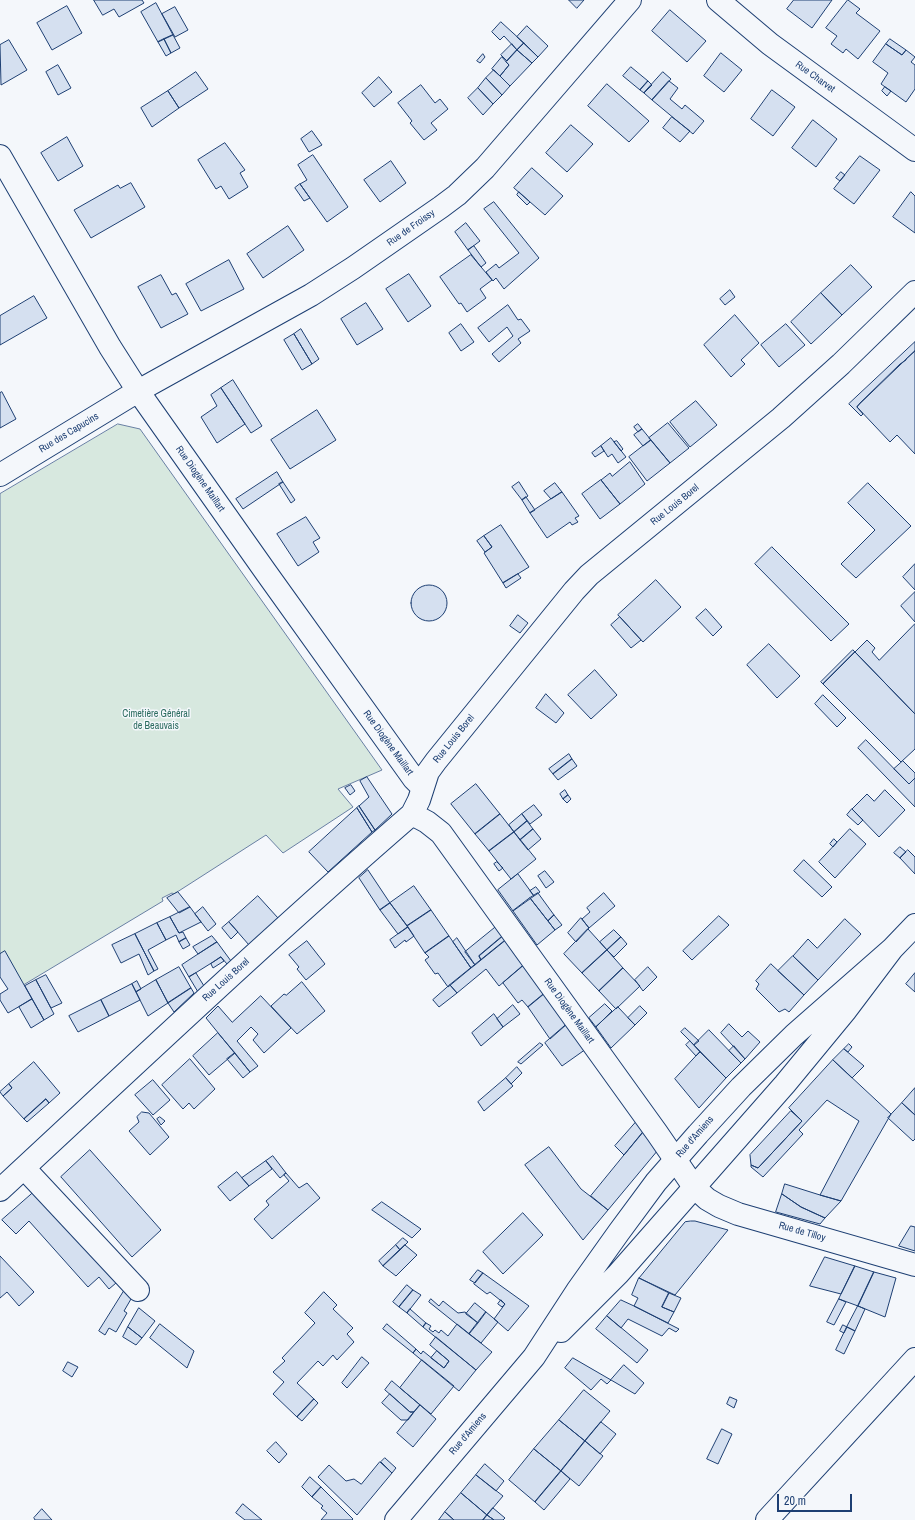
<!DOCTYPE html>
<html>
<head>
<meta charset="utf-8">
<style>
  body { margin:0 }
  #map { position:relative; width:915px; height:1520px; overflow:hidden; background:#f4f7fb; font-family:"Archivo Narrow",sans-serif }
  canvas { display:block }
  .scale { position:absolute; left:777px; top:1494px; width:75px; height:18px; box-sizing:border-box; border:2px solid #1d3f73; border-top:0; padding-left:5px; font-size:12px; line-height:14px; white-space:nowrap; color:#1d3f73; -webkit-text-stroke:3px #f4f7fb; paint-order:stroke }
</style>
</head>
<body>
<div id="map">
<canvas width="915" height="1520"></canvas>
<div class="scale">20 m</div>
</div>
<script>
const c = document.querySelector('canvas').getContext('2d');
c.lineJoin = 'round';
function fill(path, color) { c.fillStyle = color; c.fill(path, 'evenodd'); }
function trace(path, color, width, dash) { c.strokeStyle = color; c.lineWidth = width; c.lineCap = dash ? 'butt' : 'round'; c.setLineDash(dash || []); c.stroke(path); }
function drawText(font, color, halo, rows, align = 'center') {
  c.font = font + ' "Archivo Narrow",sans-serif'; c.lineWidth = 3; c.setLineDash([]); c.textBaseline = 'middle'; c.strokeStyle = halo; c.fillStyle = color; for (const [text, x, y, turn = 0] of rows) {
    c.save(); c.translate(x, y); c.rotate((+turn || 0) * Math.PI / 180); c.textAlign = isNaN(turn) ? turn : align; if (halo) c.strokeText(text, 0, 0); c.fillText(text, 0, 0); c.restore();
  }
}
const green = new Path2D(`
  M118,424l22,5 242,341 -44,19 15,18 -70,46 -17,-18 -92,59 -2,-1 -10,5 1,3 -143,86 -20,-31v-462z`);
fill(green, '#d7e8df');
trace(green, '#687fa3', 1);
const building = new Path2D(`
  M94,0h48l2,3 -25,14 -5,-8 -11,6z
  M569,0h15l-7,8z
  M794,0h38l-20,28 -25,-19z
  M848,0l12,9 -4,4 24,18 -22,28 -12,-10 -3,4 -12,-9 6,-8 -11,-8z
  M156,3l17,32 -15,7 -17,-30z
  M67,6l15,27 -30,17 -15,-27z
  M175,7l13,23 -13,7 -13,-23z
  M670,10l36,31 -19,21 -35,-31z
  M501,22l23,21 -7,7 -13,-14 -4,4 -8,-8z
  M527,26l21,20 -10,11 -21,-20z
  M173,35l7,13 -9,5 -7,-14z
  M164,39l7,14 -5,3 -8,-14z
  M890,39l16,11 -4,5 -16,-11z
  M9,40l18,30 -26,15 -1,-40z
  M524,43l14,14 -6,6 -15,-13z
  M512,44l5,6 -10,11 -6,-6z
  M886,44l16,11 4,-5 9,7 -4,5 4,3v24l-9,13 -25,-18 7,-11 -15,-11z
  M517,50l15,13 -22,23 -10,-10 9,-11 -3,-3z
  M721,53l21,17 -18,22 -20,-16z
  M483,54l2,3 -5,6 -3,-2z
  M502,57l7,8 -9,11 -8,-7z
  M58,65l13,23 -13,7 -12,-23z
  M631,67l17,14 -8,9 -17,-14z
  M494,70l16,16 -8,9 -16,-17z
  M196,72l12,17 -29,19 -11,-17z
  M663,72l8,7 -19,21 -8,-7z
  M379,77l13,15 -18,15 -12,-14z
  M486,78l16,17 -9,9 -15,-16z
  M648,81l4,4 -8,8 -4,-3z
  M669,81l9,7 -8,11 12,10 3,-4 19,16 -11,13 -41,-34z
  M607,84l42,37 -20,21 -41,-36z
  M421,85l14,18 5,-4 8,10 -17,14 6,7 -13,10 -14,-17 2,-2 -14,-18z
  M885,87l6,4 -4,5 -5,-5z
  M478,88l15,16 -10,11 -15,-17z
  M772,90l23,17 -22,29 -22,-17z
  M168,91l11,17 -27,19 -11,-19z
  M672,117l18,14 -10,11 -17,-14z
  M813,120l24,19 -21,28 -24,-19z
  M571,125l22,19 -26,28 -21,-19z
  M312,131l10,14 -13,7 -8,-13z
  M67,137l16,29 -25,15 -17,-28z
  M225,143l20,27 -5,3 8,14 -19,12 -8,-13 -5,3 -18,-29z
  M313,155l35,52 -21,15 -27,-38 7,-4 -9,-15z
  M860,156l20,14 -26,34 -20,-15z
  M391,161l15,22 -26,19 -16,-22z
  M532,168l31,28 -18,19 -31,-27z
  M841,172l4,3 -5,6 -4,-3z
  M131,183l14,24 -54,31 -17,-28 44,-25 2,3z
  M300,184l10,14 -6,3 -9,-13z
  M519,192l11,10 -3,3 -10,-10z
  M911,192l4,4v37l-22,-16z
  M494,202l45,56 -35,31 -8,-11 -3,3 -7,-9 10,-8 3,4 20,-15 -35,-44z
  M466,223l14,18 -12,9 -13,-18z
  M288,226l16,24 -41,28 -16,-24z
  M474,246l12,17 -5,4 -13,-17z
  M471,255l21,25 -12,9 6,9 -19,14 -6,-9 -2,1 -19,-27z
  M229,260l15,29 -43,22 -15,-27z
  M851,265l21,22 -30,28 -21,-22z
  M409,274l22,32 -23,16 -22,-33z
  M161,275l11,20 4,-2 12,21 -27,14 -23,-41z
  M730,290l5,7 -10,8 -5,-6z
  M821,293l21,22 -31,29 -20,-22z
  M34,296l13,22 -47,27v-29z
  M366,303l17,26 -26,16 -16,-26z
  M508,305l10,15 3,-1 9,12 -12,8 3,4 -22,19 -7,-8 21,-18 -6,-9 -18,15 -11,-14z
  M735,315l24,28 -18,17 4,4 -14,13 -27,-32z
  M461,324l13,18 -13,9 -12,-18z
  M786,324l19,21 -26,22 -18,-22z
  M301,329l18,30 -7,5 -18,-30z
  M294,334l18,30 -10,6 -18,-30z
  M915,342v9l-9,8v1l-6,4 -40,39 -3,4 6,7 -2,2 -12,-12z
  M915,351v103l-18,-19 -7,7 -33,-35z
  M233,380l29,46 -11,7 -30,-45z
  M221,388l24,36 -28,19 -16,-26 16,-11 -6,-11z
  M2,392l14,27 -16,9v-35z
  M696,401l21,24 -27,22 -20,-25z
  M317,410l19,30 -46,29 -19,-29z
  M668,423l21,25 -19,15 -21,-25z
  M638,424l4,5 -4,3 -4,-5z
  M642,429l9,11 -8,6 -9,-11z
  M611,438l15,19 -8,6 -6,-9 -4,3 -7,-11z
  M651,440l19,23 -23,18 -18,-24z
  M617,441l6,8 -2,2 -7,-9z
  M601,446l3,5 -9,6 -3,-4z
  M630,462l15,22 -25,20 -19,-24 9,-7 2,3z
  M277,472l6,10 -40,27 -7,-10z
  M601,480l19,24 -20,15 -18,-25z
  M283,482l12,18 -4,3 -12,-19z
  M519,482l9,14 -6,4 -10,-13z
  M555,483l7,9 -11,7 -7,-8z
  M868,483l43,43 -55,52 -15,-14 34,-34 -27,-27z
  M562,492l17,24 -4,2 3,4 -6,3 -2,-3 -23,16 -17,-25z
  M526,497l9,13 -5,3 -8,-13z
  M306,517l14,21 -7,4 6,10 -21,14 -21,-32z
  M501,525l28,42 -26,16 -19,-30 8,-6 -8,-11z
  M484,536l8,11 -7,5 -8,-11z
  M772,547l77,77 -18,17 -76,-77z
  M915,564v26l-12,-13z
  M518,574l3,4 -15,10 -3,-5z
  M656,580l25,27 -38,35 -25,-27z
  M411 603a18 18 0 1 1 36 0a18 18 0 1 1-36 0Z
  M915,592v30l-14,-16z
  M706,609l16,18 -9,9 -17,-18z
  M518,615l10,8 -8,10 -10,-7z
  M620,617l21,23 -10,8 -20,-23z
  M915,624v90l-60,-62 12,-12 8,8 -3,4 7,8z
  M769,644l31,32 -23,22 -30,-33z
  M853,650l2,2 -32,32 -2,-2z
  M855,652l60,62v35l-14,13 -78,-78z
  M595,670l22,25 -26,24 -23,-24z
  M546,694l18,19 -8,10 -20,-15z
  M823,695l23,23 -9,9 -22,-23z
  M866,740l43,44 6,-6v29l-57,-59z
  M569,754l3,5 -19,15 -4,-5z
  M572,759l5,7 -19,14 -5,-6z
  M903,761l12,12v5l-6,6 -15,-15z
  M367,777l25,37 -17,16 -16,-24 10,-9 -9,-16z
  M476,784l24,30 -25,20 -24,-30z
  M351,785l4,6 -5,4 -5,-7z
  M565,790l3,5 -5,4 -3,-5z
  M885,790l20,20 -26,27 -27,-28 15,-15 7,7z
  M568,795l3,4 -4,4 -4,-4z
  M534,805l8,10 -12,9 -8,-10z
  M359,806l16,24 -3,2 -15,-24z
  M357,808l15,24 -44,40 -19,-20z
  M852,809l11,11 -5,5 -11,-10z
  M500,814l14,18 -25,19 -14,-17z
  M522,814l5,7 -13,11 -5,-7z
  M527,821l6,8 -13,11 -6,-8z
  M533,829l8,10 -13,11 -8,-10z
  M850,829l16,15 -31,34 -16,-16z
  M514,832l22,27 -25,20 -22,-28z
  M834,839l3,3 -4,5 -3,-3z
  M900,847l6,5 -6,6 -6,-5z
  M908,850l7,7v17l-15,-16z
  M804,860l28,27 -10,10 -28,-26z
  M497,862l6,6 -4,3 -5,-7z
  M368,870l22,33 -10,7 -21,-32z
  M545,871l9,11 -8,6 -8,-12z
  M518,874l16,22 -21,15 -15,-21z
  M414,886l17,24 -24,16 -17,-23z
  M536,887l4,5 -6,4 -4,-5z
  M178,892l12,15 -11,6 -12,-15z
  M538,893l16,22 -6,6 -18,-23z
  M604,893l11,13 -26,22 -7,-9 8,-7 -3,-4z
  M258,896l20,22 -29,27 -20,-23z
  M530,898l25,32 -18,15 -24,-34z
  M390,903l18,24 -10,7 -18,-24z
  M190,907l11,15 -22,11 -9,-16z
  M203,907l13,17 -8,7 -13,-17z
  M431,910l18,26 -24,17 -18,-27z
  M554,915l8,10 -7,5 -7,-9z
  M719,916l10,9 -37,35 -9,-9z
  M170,917l9,16 4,-1 3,6 -7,4 -3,-7 -10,5 -9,-17z
  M581,918l8,10 -13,14 -8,-9z
  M845,919l16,15 -43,46 -25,-24 15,-17 9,9z
  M229,922l9,10 -7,7 -9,-11z
  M157,923l9,17 -18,10 10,19 -4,2 -19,-37z
  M497,926l7,9 -25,21 2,4 -6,5 -10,-13z
  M408,927l6,9 -8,6 -1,-2 -10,8 -5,-8z
  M588,929l19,21 -25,23 -18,-19z
  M614,930l7,7 -14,13 -7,-8z
  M135,934l19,37 -6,4 -9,-21 -18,9 -9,-18z
  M504,935l3,4 -26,21 -2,-4z
  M212,936l5,6 -19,12 -5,-7z
  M449,936l22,32 -23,19 -10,-14 -3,1 -10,-14 4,-3 -4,-4z
  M621,937l6,7 -13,13 -7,-7z
  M186,938l4,7 -7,4 -4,-7z
  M457,938l18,27 -4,3 -18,-26z
  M507,939l18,25 -26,22 -13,-17 -29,24 -7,-8z
  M307,941l18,23 -19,16 -9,-11 2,-2 -10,-12z
  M217,942l14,19 -4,3 -6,-7 -32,20 -7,-12z
  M607,950l16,18 -24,23 -17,-18z
  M5,951l27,48 -24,14 -8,-13v-6l8,-5 -8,-12v-23z
  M793,956l25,24 -14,15 -26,-24z
  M221,957l3,4 -11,7 -2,-4z
  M525,964l20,29 -17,14 -6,-7 -4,3 -15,-20z
  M771,964l33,31 -15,17 -4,-3 -6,3 -23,-23 3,-5 -3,-3z
  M179,967l12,21 -23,15 -12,-23z
  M648,967l9,10 -14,14 -8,-11z
  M623,968l17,18 -24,23 -17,-18z
  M196,973l8,13 -6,6 -9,-15z
  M915,973v19l-9,-8z
  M46,975l16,28 -11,5 -15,-28z
  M36,980l18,34 -10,6 -19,-34z
  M156,980l12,23 -20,13 -12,-24z
  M137,981l4,8 -5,3 -4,-8z
  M302,982l23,29 -28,23 -26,-28 13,-12 2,1z
  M132,984l8,16 -31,16 -8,-16z
  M450,985l7,8 -18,14 -6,-7z
  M191,988l3,5 -20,19 -6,-9z
  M545,993l22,31 -17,15 -22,-32z
  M261,996l30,32 -27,25 -11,-13 5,-6 -7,-7 -14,14 21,25 -8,6 -44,-54 12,-12 14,16z
  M32,999l12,21 -13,8 -12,-21z
  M101,1000l8,16 -31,16 -9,-16z
  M605,1004l7,7 -16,16 -7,-9z
  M513,1005l7,9 -17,13 -6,-8z
  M640,1006l7,7 -12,12 -7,-7z
  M618,1007l17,18 -24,23 -15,-21z
  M494,1014l9,13 -22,19 -9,-13z
  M567,1024l19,25 -24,17 -17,-23z
  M729,1024l13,13 6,-6 12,11 -15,17 -24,-26z
  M685,1028l14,13 -5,4 -13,-13z
  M709,1030l32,33 -15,15 -32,-33z
  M218,1033l17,20 -26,22 -16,-19z
  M690,1041l10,11 -4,4 -10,-11z
  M540,1043l3,2 -22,19 -3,-2z
  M849,1044l3,3 -4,5 -4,-3z
  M734,1046l11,13 -4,4 -12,-12z
  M844,1049l20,17 -12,12 -19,-18z
  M700,1052l26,26 -27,30 -24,-29z
  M235,1053l15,19 -7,6 -16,-19z
  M190,1059l25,30 -21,20 -5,-6 -6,6 -21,-24z
  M833,1060l58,54 -50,87 -21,-6 39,-74 -32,-21 -28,30 4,4 -40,43 -12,-10v-2l7,3 44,-47 -13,-13z
  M34,1062l26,31 -11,10 -3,-4 -22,20 -21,-23 9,-8 -3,-4z
  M517,1067l5,6 -11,11 -5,-6z
  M506,1078l7,8 -29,25 -6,-9z
  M153,1080l17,20 -17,15 -18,-20z
  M9,1084l3,4 -9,8 -3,-4z
  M915,1088v27l-13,-12z
  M46,1099l3,4 -22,19 -3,-3z
  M902,1103l13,12v24l-2,2 -25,-23z
  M791,1111l11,10 -44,47 -7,-3 -1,-10z
  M142,1112l7,1 20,24 -19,18 -21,-24 10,-9 -2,-5z
  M160,1117l5,4 -4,4 -4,-6z
  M637,1121l7,10 -20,24 -9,-9z
  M644,1131l14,19 -50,60 -17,-14z
  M549,1147l32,42 27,21 -25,30 -58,-75z
  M90,1150l71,80 -29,27 -71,-80z
  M273,1156l13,17 -6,5 -14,-17z
  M266,1161l6,8 -23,17 -7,-8z
  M237,1172l12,14 -19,15 -12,-14z
  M286,1173l13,15 8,-5 13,15 -48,41 -18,-20 15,-14 -3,-4 23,-20 -5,-6z
  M785,1184l35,11 21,6 -16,17 -24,-11 -19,-13z
  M34,1192l82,91 -7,6 -10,-12 -11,10 -59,-66 -13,13 -14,-14z
  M782,1194l19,13 24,11 -5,6 -44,-12z
  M382,1202l39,27 -9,9 -40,-28z
  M523,1213l20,22 -40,39 -20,-22z
  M691,1221h4l33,9 -53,65 -36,-17 46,-56z
  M911,1226l4,1v24l-16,-5z
  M403,1238l5,4 -8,8 -4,-5z
  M396,1245l4,5 -17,16 -4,-5z
  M405,1245l12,10 -21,21 -13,-10z
  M0,1256l34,36 -15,14 -12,-14 -7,6z
  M825,1257l30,9 -14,28 -31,-8z
  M855,1266l19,6 -16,34 -19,-7z
  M478,1270l5,3 -8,10 -5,-3z
  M874,1272l22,6 -11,39 -27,-11z
  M483,1273l46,33 -21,25 -14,-12 11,-15 -15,-12 -3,2 -13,-10z
  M639,1278l30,15 -7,14 12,5 -6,11 -34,-17 4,-8 -6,-3z
  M407,1285l6,5 -14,17 -6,-5z
  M413,1290l8,5 -14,18 -8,-6z
  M124,1291l7,8 -7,12 3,2 -11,19 -7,-4 -4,7 -6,-4z
  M324,1292l13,13 -4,4 20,19 -6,6 7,8 -17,18 -4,-5 -10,11 -5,-5 -21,22 17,16 -17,18 -24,-23 11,-12 -11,-10 12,-11 -3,-3 33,-35 -10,-10z
  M669,1293l12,5 -7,14 -12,-5z
  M431,1299l8,7 4,-5 15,12 7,-1 13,11 -9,11 -40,-32z
  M839,1299l7,3 -12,23 -7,-3z
  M501,1300l4,4 -3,3 -4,-3z
  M621,1300l13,6 45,23 -3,3 -7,-4 -7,8 -34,-17 -7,9 -14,-12z
  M475,1303l11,9 -8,11 -12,-9z
  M858,1306l7,3 -10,22 -8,-4z
  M139,1308l16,13 -13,17 -14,-11z
  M410,1309l16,14 -3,4 -16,-14z
  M486,1312l12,10 -17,21 -12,-9z
  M607,1316l41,34 -11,13 -41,-34z
  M426,1323l5,3 -2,3 4,3 2,-2 4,3 2,-3 7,6 9,-12 35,28 -16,18 -53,-43z
  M160,1324l34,27 -7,17 -37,-30z
  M387,1324l29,25 -3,4 -30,-24z
  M843,1325l4,2 -3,6 -4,-2z
  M128,1327l14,11 -6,7 -13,-8z
  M847,1327l8,4 -11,23 -8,-4z
  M436,1337l40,33 -17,21 -46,-38 3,-4 5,5 2,-3 21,17 5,-7 -19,-16z
  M437,1351l12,10 -5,7 -13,-10z
  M362,1357l7,6 -22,25 -5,-5z
  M573,1358l38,22 -4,4 -6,-5 -10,11 -26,-22z
  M422,1360l32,26 -23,28 -31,-26z
  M68,1362l10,5 -6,10 -9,-6z
  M624,1365l20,18 -9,11 -24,-14z
  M392,1381l28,24 -6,7h-4l-25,-22z
  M584,1390l26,21 -25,30 -26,-21z
  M390,1394l20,18h4l-6,8h-7l-19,-17z
  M730,1397l7,3 -3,8 -7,-4z
  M314,1399l4,4 -16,18 -5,-4z
  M420,1405l16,14 -23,28 -16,-14z
  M559,1420l26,21 -24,30 -27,-22z
  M601,1422l15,12 -16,20 -15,-13z
  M722,1429l10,5 -14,30 -11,-5z
  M585,1441l18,15 -24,30 -18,-15z
  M276,1442l11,12 -8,9 -12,-12z
  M534,1449l27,22 -26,31 -26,-22z
  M385,1458l11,10 -4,5 -11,-11z
  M380,1462l12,11 -35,42 -39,-38 11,-12 17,16 8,-2 7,5z
  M485,1464l19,17 -8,10 -20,-16z
  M561,1471l9,8 -26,31 -9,-8z
  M476,1475l27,21 -16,19 -26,-22z
  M310,1477l11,10 -9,10 -10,-10z
  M321,1487l32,32 -1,1h-31l6,-7 -6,-5 2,-2 -11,-9z
  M461,1493l26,22 -4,5h-29l-9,-8z
  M243,1504l19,16h-17l-9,-7z
  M493,1508l12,10 -2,2h-9l-7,-5z
  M42,1509l10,11h-17l-1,-2z
  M445,1512l9,8h-15z
  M487,1515l7,5h-11z`);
fill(building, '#d5e0f0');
trace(building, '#1d3f73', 1);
const minor = new Path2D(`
  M718,0l52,44 145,106
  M0,156l110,191 28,44 127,180 149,208 8,8
  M0,475l138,-84 173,-96 42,-27 88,-61 16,-12 28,-27 145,-168
  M412,814l15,8 14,11 216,300 37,54 13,12 12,7 19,8 177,51
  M24,1168l114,122
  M0,1190c136,-126 271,-254 412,-376l7,-14 9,-28 8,-11 138,-170 15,-16 192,-157 60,-54 74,-72
  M767,1520l148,-161`);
const major = new Path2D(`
  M561,1331l57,-57 167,-190 61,-74 46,-61 23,-24
  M396,1520l138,-163 43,-66 42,-59 37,-50 42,-48 43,-47 53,-52 98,-86`);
trace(minor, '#1d3f73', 24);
trace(major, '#1d3f73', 24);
trace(minor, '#f4f7fb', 22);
trace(major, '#f4f7fb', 22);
drawText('10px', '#1d3f73', '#f4f7fb', [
  ["Rue Charvet",815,77,36],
  ["Rue de Froissy",411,228,-35],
  ["Rue des Capucins",69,433,-31],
  ["Rue Diogène Maillart",200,479,55],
  ["Rue Louis Borel",675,505,-39],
  ["Rue Louis Borel",454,739,-51],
  ["Rue Diogène Maillart",388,743,54],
  ["Rue Louis Borel",226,980,-42],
  ["Rue Diogène Maillart",569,1011,54],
  ["Rue d'Amiens",695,1137,-49],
  ["Rue de Tilloy",802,1232,16],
  ["Rue d'Amiens",468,1434,-50]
]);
drawText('10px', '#2c6c60', '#f4f7fb', [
  ["Cimetière Général",156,714],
  ["de Beauvais",156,726]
]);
</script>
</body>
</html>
